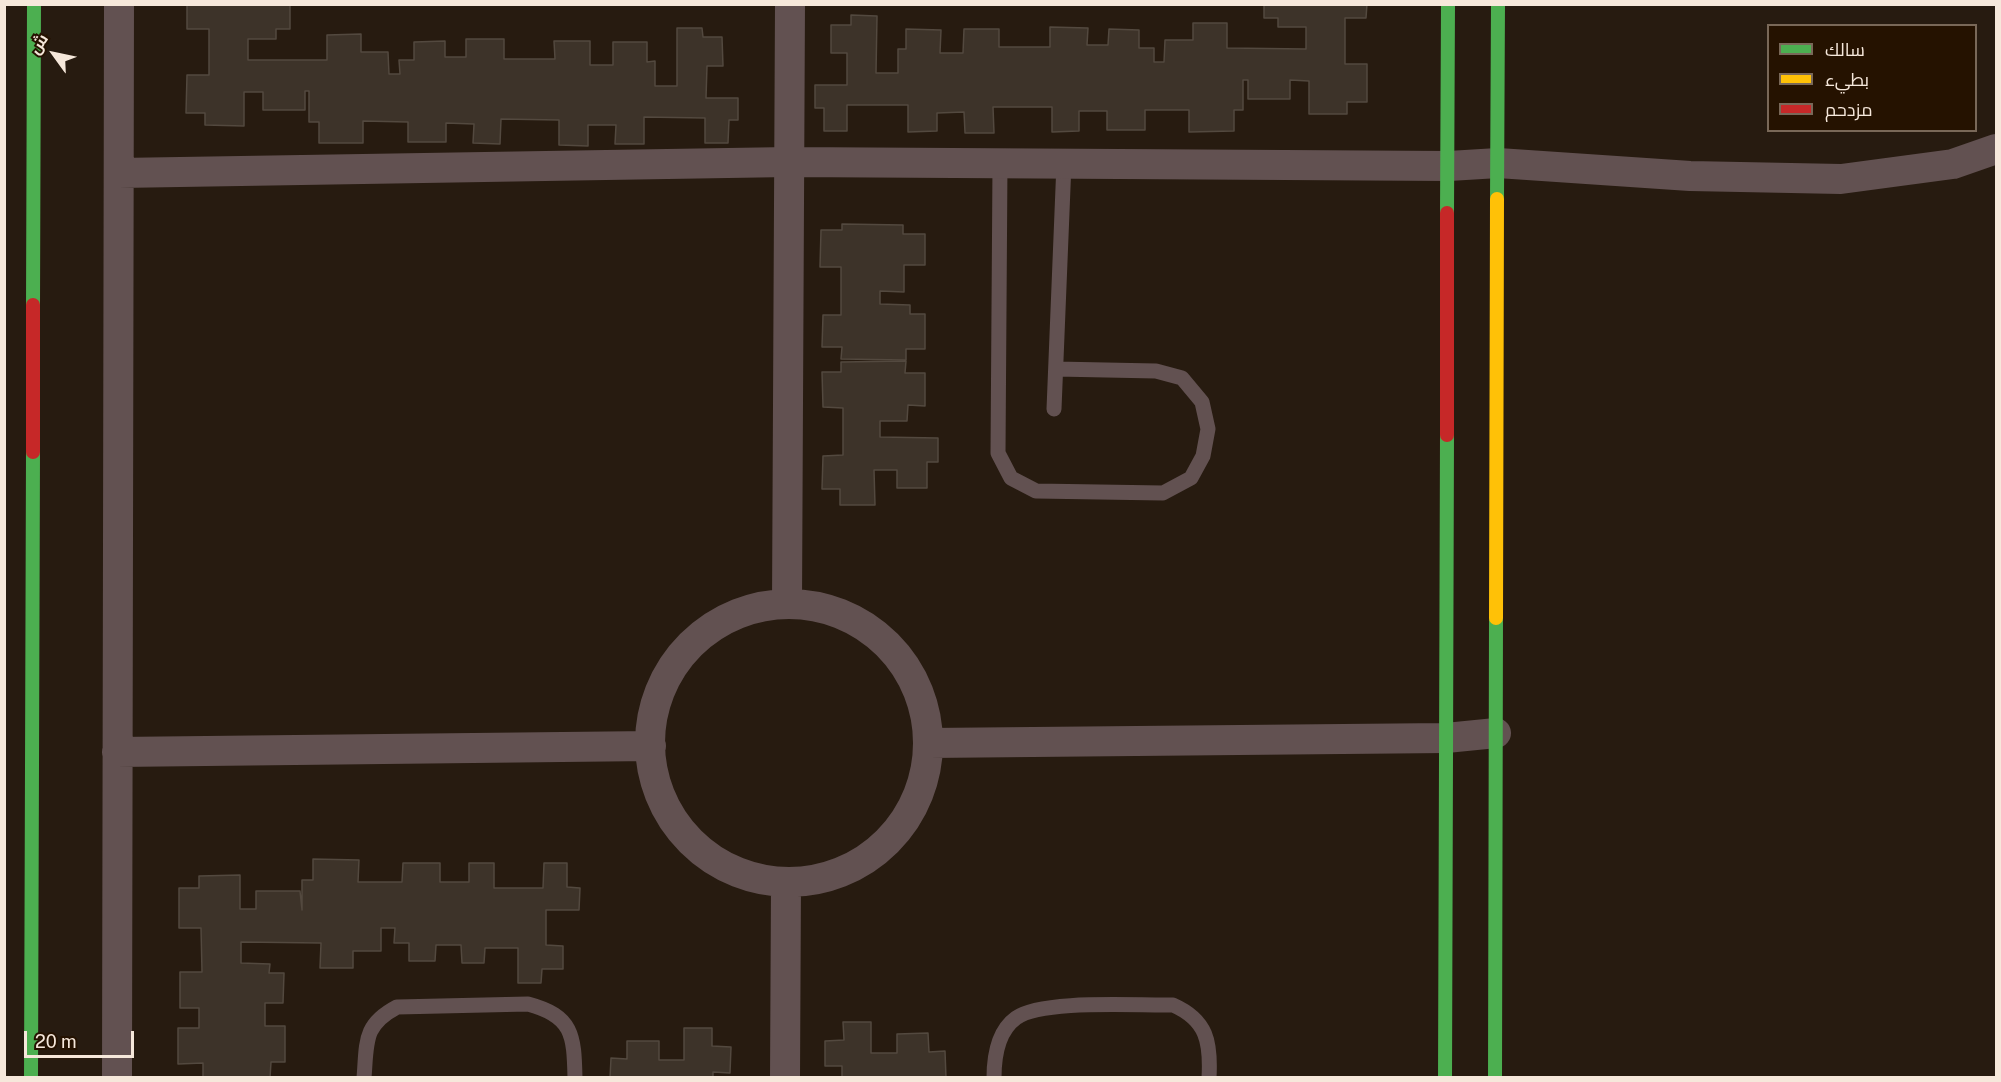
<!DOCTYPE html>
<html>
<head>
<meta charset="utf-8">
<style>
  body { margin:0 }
  #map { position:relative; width:2001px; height:1082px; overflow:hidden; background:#271b10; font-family:"Public Sans",Cairo,sans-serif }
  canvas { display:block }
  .frame { position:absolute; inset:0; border:6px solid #f6e8db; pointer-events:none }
  .legend { position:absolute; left:1767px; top:24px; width:210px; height:108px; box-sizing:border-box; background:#251200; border:2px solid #796858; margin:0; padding:8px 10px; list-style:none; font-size:18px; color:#f6e8db }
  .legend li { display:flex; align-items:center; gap:12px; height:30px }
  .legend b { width:30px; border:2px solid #796858 }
  .north { position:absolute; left:24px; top:24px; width:60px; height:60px; -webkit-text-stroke:4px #251200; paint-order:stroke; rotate:303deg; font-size:16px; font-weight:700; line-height:24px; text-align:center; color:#f6e8db }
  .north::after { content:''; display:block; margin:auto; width:21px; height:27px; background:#f6e8db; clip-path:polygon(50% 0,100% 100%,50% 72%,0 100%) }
  .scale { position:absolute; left:24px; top:1031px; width:110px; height:27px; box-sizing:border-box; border:3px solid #f6e8db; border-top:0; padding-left:8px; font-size:18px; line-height:21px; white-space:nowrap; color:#f6e8db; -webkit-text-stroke:4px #251200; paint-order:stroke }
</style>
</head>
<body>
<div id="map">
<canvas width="2001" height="1082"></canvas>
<div class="frame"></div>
<ul class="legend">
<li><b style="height:8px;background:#4caf50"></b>سالك</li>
<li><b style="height:8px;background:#ffc107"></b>بطيء</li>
<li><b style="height:8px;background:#c62828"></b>مزدحم</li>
</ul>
<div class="north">ش</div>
<div class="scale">20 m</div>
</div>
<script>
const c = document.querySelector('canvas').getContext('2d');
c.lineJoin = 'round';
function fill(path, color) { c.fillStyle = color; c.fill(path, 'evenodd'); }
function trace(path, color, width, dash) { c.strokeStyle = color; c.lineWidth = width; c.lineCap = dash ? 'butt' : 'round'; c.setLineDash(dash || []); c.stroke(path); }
const building = new Path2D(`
  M187,4h103v25h-14v10h-28v21h79v-25l34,-1v18h27l1,22h11l-1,-14h15v-18l31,-1v16h21v-18h38v20h51l-1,-18h36v24h23v-23h34v20l8,-1v25h22v-58h25l1,9h19l1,29h-16l-1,32h32v22h-9l-1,23h-23v-25l-61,-1v27h-29l1,-19h-28v21l-29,-1v-25l-58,-1 -1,25 -27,-1 1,-19 -28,-1v19h-38v-20l-45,-1v22h-44v-21h-10v-31h-4v19h-42v-18h-19v34l-39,-1v-12h-19l1,-38h22v-46h-22z
  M1264,4h103l-1,14h-21v46h22v38h-20v12h-38v-33l-19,-1v19h-42v-19h-5v30h-9v21l-45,1v-22h-44v20h-38v-19h-28v20l-27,1v-25h-59l1,26h-29l-1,-21 -27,1v18l-29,1v-27h-61v26h-23v-23h-9v-23h32v-32h-16v-28h20v-10l26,1 -1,57h22v-24h8v-20l35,1 -1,23h23l1,-24h35v18h51v-20l38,1 -1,17h21l1,-16 30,1v18h15v14h10l1,-22h28v-17h34v25l79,1v-22h-28v-9h-14z
  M842,224l61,1v9h22v31h-21v27l-24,-1v13l30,1v9h15v35h-19v11l-65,-1 1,-12h-20l1,-32h18v-48h-21l1,-37h21z
  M906,361l-1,12h20v33l-17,-1 -1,16h-27v16l58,1v24h-11v26h-30v-18h-23l1,35h-35v-16h-18l1,-33 20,-1v-47l-20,-1 -1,-35h19v-10z
  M313,859l46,1 -1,22h44l1,-19h37v19h29v-19h25v25h49l1,-25h23v24l13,1 -1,22h-33v35l17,1v23h-21l-1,14h-23v-35h-33l-1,15h-22l-1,-18h-25l-1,16h-26v-18h-15l1,-15h-14v23h-28v17h-33l1,-25 -80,-1v21l29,1 -1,9h15l-1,30h-18v23h20v36h-14l-1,16h-67v-15l-25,1v-36h21v-20h-19v-36h22l-1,-44h-22v-40h20v-12l41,-1v34h16v-18h44l2,19v-30h11z
  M843,1022h28v31h26v-19l31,-1 1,19 16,-1 1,27h-104v-12h-17v-25l19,-1z
  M684,1028h28v18l19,1 -1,26 -17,-1v6h-103l1,-20 16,1v-18h32v19h25z`);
fill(building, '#3d3329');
trace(building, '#53493f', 1.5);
trace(new Path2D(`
  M1000,163l-2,290 13,25 25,13 127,2 28,-15 12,-22 5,-27 -6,-27 -20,-24 -26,-7 -100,-2
  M1054,409l10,-246
  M364,1078c3,-36 -1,-53 33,-71l131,-3c45,12 46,31 47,74
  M994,1078c0,-21 4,-47 22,-60 26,-19 122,-12 157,-13 34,15 38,37 36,73`), '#625151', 15);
trace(new Path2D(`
  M119,173l670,-11 660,4 49,-3 192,13 151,3 112,-15 43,-15
  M787,603l3,-599
  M650 743a139 139 0 1 1 278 0a139 139 0 1 1-278 0Z
  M929,743l517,-5 50,-5
  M117,752l534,-6
  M117,1078l2,-1074
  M785,1078l1,-194`), '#625151', 30);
trace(new Path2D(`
  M1497,199l1,-195
  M1447,213l1,-209
  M33,305l1,-301
  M31,1078l2,-626
  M1445,1078l2,-643
  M1495,1078l1,-460`), '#4caf50', 14);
trace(new Path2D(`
  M1496,618l1,-419`), '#ffc107', 14);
trace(new Path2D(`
  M1447,435v-222
  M33,452v-147`), '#c62828', 14);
</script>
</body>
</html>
